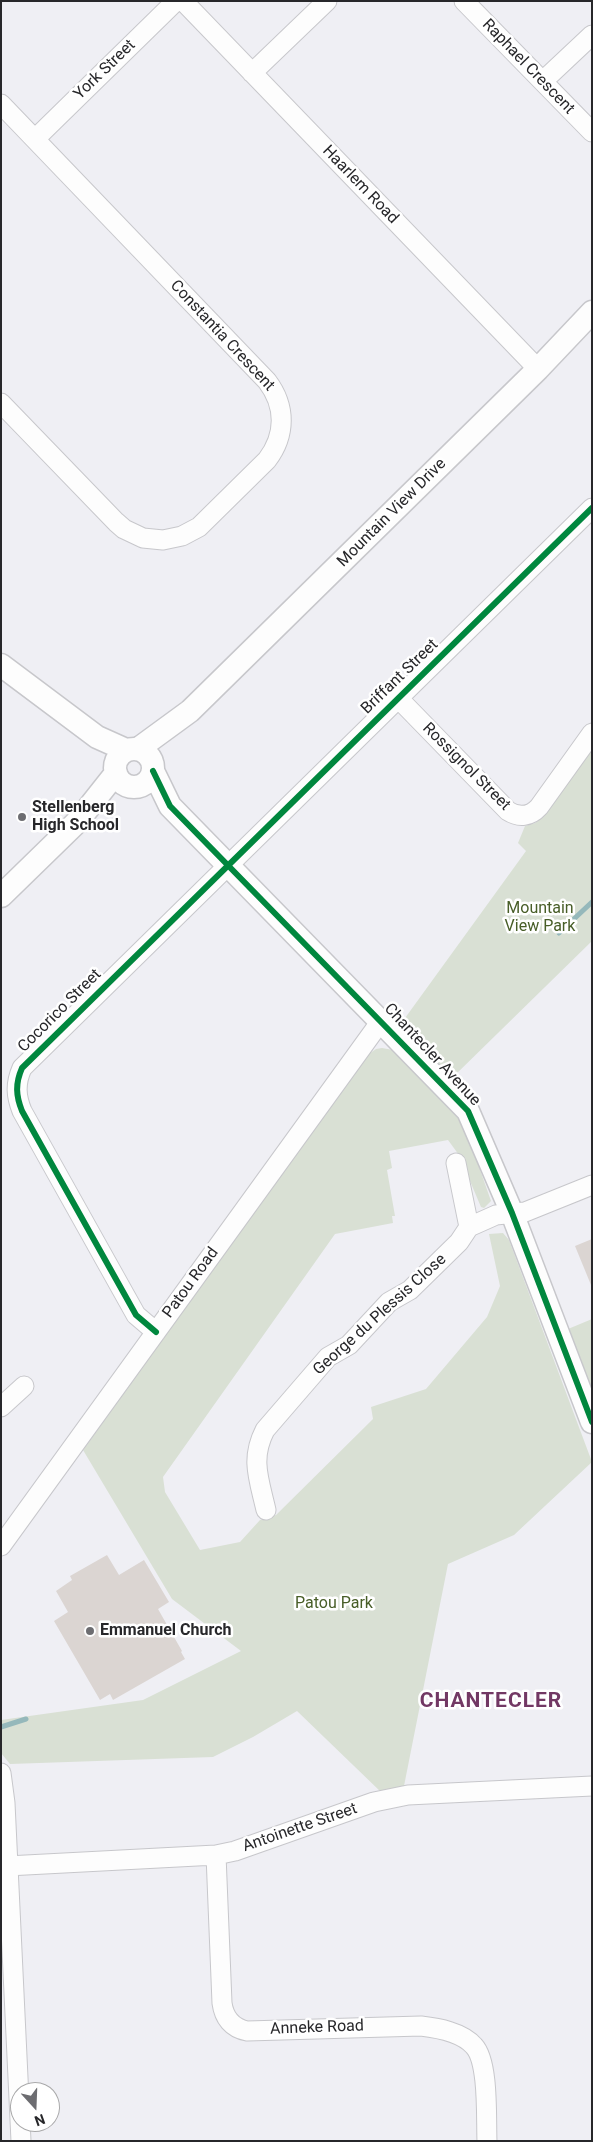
<!DOCTYPE html>
<html>
<head>
<meta charset="utf-8">
<style>
  body { margin:0 }
  #map { position:relative; width:593px; height:2142px; overflow:hidden; background:#efeff4; font-family:Roboto,sans-serif }
  canvas { display:block }
  .frame { position:absolute; inset:0; border:2px solid #27272a; pointer-events:none }
  .north { position:absolute; left:10px; top:2082px; width:50px; height:50px; box-sizing:border-box; background:#fff; border:1px solid #a9a9aa; border-radius:50%; rotate:160deg; font-size:14px; font-weight:700; line-height:20px; text-align:center; color:#27272a }
  .north::after { content:''; display:block; margin:auto; width:18px; height:22px; background:#6d6d71; clip-path:polygon(50% 0,100% 100%,50% 72%,0 100%) }
</style>
</head>
<body>
<div id="map">
<canvas width="593" height="2142"></canvas>
<div class="frame"></div>
<div class="north">N</div>
</div>
<script>
const c = document.querySelector('canvas').getContext('2d');
c.lineJoin = 'round';
function fill(path, color) { c.fillStyle = color; c.fill(path, 'evenodd'); }
function trace(path, color, width, dash) { c.strokeStyle = color; c.lineWidth = width; c.lineCap = dash ? 'butt' : 'round'; c.setLineDash(dash || []); c.stroke(path); }
function drawText(font, color, halo, rows, align = 'center') {
  c.font = font + ' Roboto,sans-serif'; c.lineWidth = 5; c.setLineDash([]); c.textBaseline = 'middle'; c.strokeStyle = halo; c.fillStyle = color; for (const [text, x, y, turn = 0] of rows) {
    c.save(); c.translate(x, y); c.rotate((+turn || 0) * Math.PI / 180); c.textAlign = isNaN(turn) ? turn : align; if (halo) c.strokeText(text, 0, 0); c.fillText(text, 0, 0); c.restore();
  }
}
fill(new Path2D(`
  M592,749v192l-141,138 -51,-54 126,-174 -8,-8 7,-17 10,-3 8,-6z
  M382,1048l11,2 63,64 9,13 26,74 -7,7 -3,-1 -22,-52 -11,-15 -59,11 3,17 -5,2 8,46h-3l1,7 -58,11 -172,243 2,15 35,58 40,-8 20,-22 16,-5 97,-96 -2,-12 55,-18 61,-72 13,-31 -11,-52 14,-1 6,7 83,222 -78,73 -66,29 -44,222 -22,7 -85,-82 -44,26 -40,20 -203,7 -9,-11v-33l142,-20 98,-49 -69,-52 -89,-149 283,-394 10,-7z
  M592,1319v70l-24,-60z`), '#d9e0d4');
trace(new Path2D(`
  M559,933l33,-31
  M1,1727l25,-8`), '#95b8bb', 5);
fill(new Path2D(`
  M592,1239v46h-1l-16,-39z
  M107,1555l12,20 25,-15 25,42 -11,7 24,42 -1,1 4,7 -72,41 -3,-6 -10,6 -46,-79 14,-9 -12,-21 16,-11 -2,-4z`), '#dbd5d2');
const minor = new Path2D(`
  M183,1l355,368
  M464,1l128,131
  M252,73l75,-72
  M543,81l49,-46
  M1,104l266,277c19,25 19,54 0,79l-68,67 -17,9 -19,4 -20,-2 -19,-9 -8,-7 -115,-119
  M35,139l141,-138
  M398,698l110,113c11,7 22,6 31,-4l53,-74
  M456,1163l13,64
  M156,1332l-20,-17 -114,-204c-6,-15 -7,-27 0,-43l570,-560
  M1,1407l23,-21
  M266,1510c-7,-31 -16,-51 -1,-80l63,-73 21,-12 40,-43 21,-12 49,-48 10,-15 27,-12 29,-3 67,-27
  M1,1546l380,-525
  M1,1773l4,30 16,338
  M216,1855l6,148c2,15 10,25 25,28l174,-5c17,2 41,6 53,20 15,16 12,72 13,95
  M7,1866l209,-11 19,-4 139,-49 34,-7 184,-9`);
const tertiary = new Path2D(`
  M1,665l96,72 29,13
  M115 768a19 19 0 1 1 38 0a19 19 0 1 1-38 0Z
  M138,749l52,-38 348,-342 54,-57
  M153,771l17,35 298,305 44,102 80,209
  M1,896l77,-75 38,-48`);
trace(minor, '#c7c7cb', 21);
trace(tertiary, '#c7c7cb', 25);
trace(minor, '#fdfdfd', 19);
trace(tertiary, '#fdfdfd', 22);
trace(new Path2D(`
  M153,771l17,35 298,305 44,102 80,209
  M156,1332l-20,-17 -114,-204c-6,-15 -7,-27 0,-43l570,-560`), '#00873e', 6);
for (const [x, y, r, color] of [
  [22,817,5,"#6d6d71"],
  [90,1631,5,"#6d6d71"]
]) { const dot = new Path2D(); dot.arc(x, y, r, 0, 2 * Math.PI); c.fillStyle = color; c.fill(dot); trace(dot, '#fff', 2); }
drawText('16px', '#27272a', '#fff', [
  ["Raphael Crescent",528,67,46],
  ["York Street",105,70,-44],
  ["Haarlem Road",360,185,46],
  ["Constantia Crescent",222,336,47],
  ["Mountain View Drive",392,513,-45],
  ["Briffant Street",400,677,-44],
  ["Rossignol Street",466,767,45],
  ["Cocorico Street",60,1011,-45],
  ["Chantecler Avenue",432,1055,47],
  ["Patou Road",191,1283,-54],
  ["George du Plessis Close",380,1315,-42],
  ["Antoinette Street",300,1828,-19],
  ["Anneke Road",317,2028,-2]
]);
drawText('bold 16px', '#27272a', '#fff', [
  ["Stellenberg",32,808],
  ["High School",32,826],
  ["Emmanuel Church",100,1631]
], 'left');
drawText('16px', '#485e28', '#fff', [
  ["Mountain",540,909],
  ["View Park",540,927],
  ["Patou Park",334,1604]
]);
c.letterSpacing = '1px';
drawText('bold 21px', '#723864', '#fff', [
  ["CHANTECLER",491,1702]
]);
c.letterSpacing = '0px';
</script>
</body>
</html>
